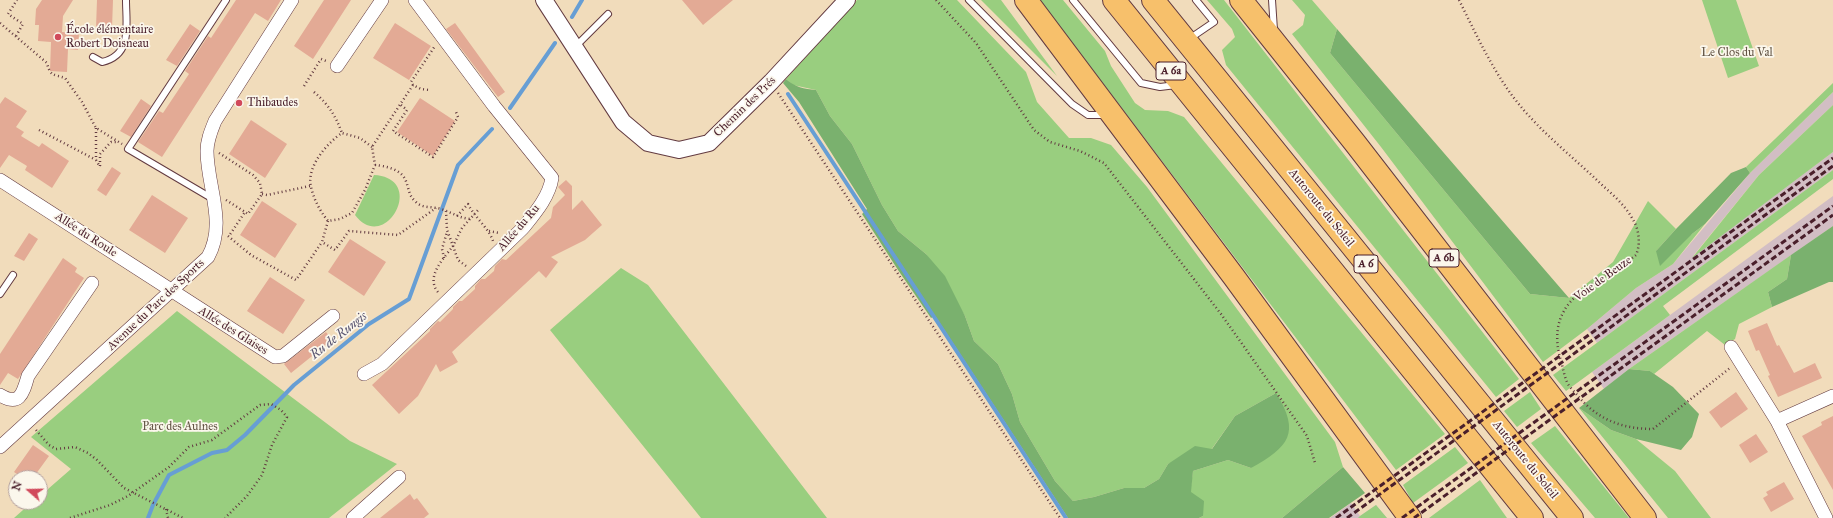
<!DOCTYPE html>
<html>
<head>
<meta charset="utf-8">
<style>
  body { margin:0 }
  #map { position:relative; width:1833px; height:518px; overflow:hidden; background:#f1dcbb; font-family:"IM FELL Great Primer",serif }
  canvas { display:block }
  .north { position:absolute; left:8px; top:470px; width:40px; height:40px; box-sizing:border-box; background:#fbf7ec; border:1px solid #b4a19f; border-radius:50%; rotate:290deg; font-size:11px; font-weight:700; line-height:16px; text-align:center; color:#4a1f2b }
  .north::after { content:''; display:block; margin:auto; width:14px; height:18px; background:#d1495b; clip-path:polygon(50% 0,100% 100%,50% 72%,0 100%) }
</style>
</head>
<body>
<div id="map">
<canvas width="1833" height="518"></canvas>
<div class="north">N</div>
</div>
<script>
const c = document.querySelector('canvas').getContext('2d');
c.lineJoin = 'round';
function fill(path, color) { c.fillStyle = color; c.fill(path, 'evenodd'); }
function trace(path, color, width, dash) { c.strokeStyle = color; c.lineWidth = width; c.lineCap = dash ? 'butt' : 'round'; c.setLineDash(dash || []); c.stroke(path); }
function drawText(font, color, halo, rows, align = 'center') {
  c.font = font + ' "IM FELL Great Primer",serif'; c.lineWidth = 3.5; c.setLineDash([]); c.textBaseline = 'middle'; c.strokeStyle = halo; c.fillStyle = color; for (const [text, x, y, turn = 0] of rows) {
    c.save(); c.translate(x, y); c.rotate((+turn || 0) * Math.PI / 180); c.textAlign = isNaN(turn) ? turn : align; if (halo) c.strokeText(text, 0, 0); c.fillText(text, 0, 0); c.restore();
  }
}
fill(new Path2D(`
  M1833,92v13l-74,70 -66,81 140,-104v18l-236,173 -10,-14 49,-41 37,-24 77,-91z
  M1833,196v30l-204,143 -25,20 -12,-17z
  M1351,503l9,13 16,-11 11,13h-57z`), '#d2bec4');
fill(new Path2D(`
  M857,0h100l69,72 11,30 32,36h22l20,7 36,42 188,255 8,25 -61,51h-83l4,-2 -13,-24 3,-21 35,-11 23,8 25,-75 -41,23 -24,34 -43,14 -9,15 -15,9h-20l-30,9 -21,4 -18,-20 -35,-59 -8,-28 -14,-30 -24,-23 -9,-25 -39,-62 -28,-23 -16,-26 -30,-61 -22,-28 -14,-26 -23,-5 -7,-6z
  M981,0h20l56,76z
  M1040,0h23l42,51 6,15 24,37 10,7 23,1 16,6 261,317 -49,36z
  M1207,0h17l295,379 -23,18 -270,-332 -4,-15 13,-13 -3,-8z
  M1292,0h20l25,29 -7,24 200,241 39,4 44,-36 35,-61 28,28 -20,22 36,-17 13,-10 -32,40 -37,24 -49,41 -44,33 -162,-215 -89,-113 11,-9 2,-10z
  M1702,0h34l23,66 -31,12z
  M1833,83v9l-83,81 -4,-6z
  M1833,105v47l-141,106 67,-83z
  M1833,170v9l-170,127 7,9 -104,76 -13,-16z
  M374,175c54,3 11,80 -19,40z
  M1791,255l-4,24 -19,13 4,15 -33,17 -4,15 -10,6 -18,-14 -53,43 -4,-3 -21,-2z
  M621,268l27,17 179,233h-126l-151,-188z
  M177,311l173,130 47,23 -68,54h-315l18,-16h8v-6l31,-27 -40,-32z
  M1530,392l11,17 -24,18 -13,-16z
  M1579,408l32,22 25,9 39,32 36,47h-43z
  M1555,426l74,92h-34l-64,-75z
  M1455,447l13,16 -55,40 -10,-18z
  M1480,480l27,38h-78z
  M1376,505l11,13h-29l2,-2z`), '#99ce7f');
fill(new Path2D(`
  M1337,29l232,269 -39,-4 -200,-241z
  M786,79c9,8 18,10 30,11l14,26 22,28 30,61 16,26 28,23 19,22 20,40 9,25 24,23 14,30 8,28 35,59 18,20 21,-4 30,-9h20l15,-9 9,-15 27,-18 17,3 23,-33 41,-23c25,40 13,54 -25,75l-23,-8 -35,11 -2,21 13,9 -1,15 -4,2h-131l-133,-202 -4,2 -33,-48 -36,-56 5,-5 -68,-107 -16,-19z
  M1746,167l4,6 -45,51 -13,10 -32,32 -4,-15 20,-22 55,-56z
  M1833,226v56h-4l-57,25 -4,-15 19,-13 4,-24z
  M1629,369l21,2 23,16 26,27 -7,23 -11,13 -45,-11 -25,-9 -32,-22z
  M1343,467l22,26 -36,25h-47z`), '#7ab16e');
trace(new Path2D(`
  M572,17l10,-17
  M788,94l278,424
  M510,108l45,-65
  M148,518l5,-13 16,-30 43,-22 15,-3 18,-15 49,-50 75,-61 40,-25 49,-134 34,-36`), '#679ed4', 4);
fill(new Path2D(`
  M42,0h31l-10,16 -1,16 17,1 -1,17 -10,-1 -1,23 -17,-1 1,-29 -13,-1 1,-16h-4l1,-16z
  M97,0h16l-1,28h-16z
  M236,0h45l-13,21 -13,-8 -93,144 -24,-15 21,-31 4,2 26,-39 -4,-3 23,-35 3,2z
  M324,0h27l-38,59 -19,-13z
  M682,0h51l-30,25z
  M395,23l36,23 -22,34 -36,-22z
  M455,23l50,69 -7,5 -52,-68z
  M190,24l10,7 -23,35 -11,-6z
  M5,97l22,14 -11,16 8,5 -3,4 18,11 3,-4 27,18 -17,27 -27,-18 2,-4 -18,-11 -9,13v-64z
  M420,98l35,23 -22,35 -36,-24z
  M141,99l10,7 -20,31 -11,-6z
  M251,120l36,24 -22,34 -36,-24z
  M112,167l9,6 -15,23 -9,-6z
  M566,180l6,6v24l10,-10 20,25 -17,15 -34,17 7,5 -12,16 -7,-7 -87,81 6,10 -18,10 -4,-8 -18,32 -19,18 -27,-29 58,-54v-2l8,-8 2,1 13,-13v-2l6,-6h3l13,-12v-3l6,-7h4l9,-8 1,-5 7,-7 4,1 45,-42 2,-11 12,-12 -7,-8z
  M152,195l36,23 -23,35 -36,-23z
  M262,201l35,23 -22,34 -35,-23z
  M29,233l9,6 -14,22 -10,-5z
  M350,239l36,23 -22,34 -36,-24z
  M63,258l14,10 -2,4 9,6 -66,101 -10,-6 -8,12v-31z
  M270,277l35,23 -22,34 -36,-23z
  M1767,323l10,23 2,-1 15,28 21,-10 7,15 -44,19 -10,-21 2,-1 -11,-25 -3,1 -8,-20z
  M326,332l6,8 -41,33 -7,-9z
  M1736,392l12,17 -27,19 -12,-16z
  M1833,416v74l-31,-54 20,-11 -1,-3z
  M1756,434l12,18 -18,11 -11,-18z
  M33,445l16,11 -16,22h-10l-9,-6z
  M1784,482l10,17 -23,13 -8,-14 5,-3 -2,-3z
  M410,494l4,6 3,-2 12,16 -5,4h-44z`), '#e3aa95');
const service = new Path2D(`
  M969,0l103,104 16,11h19
  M1073,0l68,83 19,4 16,-2
  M1272,0l2,30
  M1189,39l25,-17 -18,-22
  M575,47l33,-33
  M93,57l9,5c31,-7 24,-37 24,-62
  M213,199l-85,-50 98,-149
  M0,294l13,-19`);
const minor = new Path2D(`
  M337,66l45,-66
  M0,180l275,177 8,-1 50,-40
  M1731,347l46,74 49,97
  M364,374l18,-10 141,-136c12,-15 26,-31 29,-50l-58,-72 -79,-106
  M0,395c20,12 23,-2 28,-19l64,-93
  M1777,421l56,-25
  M0,447l208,-190c19,-34 -1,-71 -1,-106 0,-11 4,-20 8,-30l77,-121
  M353,518l46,-41`);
const tertiary = new Path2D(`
  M544,0l79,122 25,21 31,7 30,-7 62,-61 76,-82`);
const motorway = new Path2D(`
  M1026,0l208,277 176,241
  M1114,0l418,518
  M1153,0l419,518
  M1241,0l114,143 290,375`);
trace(service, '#633b41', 8);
trace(minor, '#633b41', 14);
trace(tertiary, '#633b41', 18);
trace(motorway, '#633b41', 24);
trace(new Path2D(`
  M936,0l40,43 58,87 16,12 30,9 24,12 117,151 86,122 8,27
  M1459,0c17,34 33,69 55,98 25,33 58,58 87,86 11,10 23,20 31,34 7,10 9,26 4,37 -20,17 -60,33 -72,56 -9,15 -8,34 -3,50 2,7 3,14 6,21 2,5 8,10 11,14 20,24 45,33 75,33l77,-61
  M0,23l47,40c3,13 6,11 18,15l17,24 14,26 26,16
  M16,36l7,-12 -15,-10 9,-14
  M413,85l-2,-3 24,-36
  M304,86l17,-27 5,2
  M314,92c15,13 21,23 28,41
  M778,93l282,425
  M401,105l6,5 -14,21 40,26 25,-40 -2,-5
  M96,128v32l4,7
  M39,130l57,30
  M372,147l-12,-9 -18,-5c-15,10 -36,34 -31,54 3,13 9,24 17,34l12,-2 12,-6 13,-23 10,-25 -3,-18 41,-62 8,4 8,1
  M219,153l34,22 7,8 2,11 -14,20 -3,-2
  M375,165c10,1 25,4 30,14 4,8 3,16 10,22 7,8 17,5 26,8 10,3 18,9 29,10l9,-10
  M100,166v-12l11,-12h6
  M262,194l5,1 43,-9
  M226,200l19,12 -16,24
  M457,216l11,-12c7,14 20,23 25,37
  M328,221l-6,21 13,8 14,-19 49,4 38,-27
  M489,231l10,2
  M228,236l23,19 45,25 26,-38
  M444,258l-2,-9 5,-17
  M466,266l-8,-6 -5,-14 9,-18 8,-9
  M438,292c-13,-15 6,-34 15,-46l-6,-16 -1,-19
  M36,430l13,15 7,4 19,-2 13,6 9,7 27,28 59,30
  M166,509l2,9
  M70,518l40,-13 18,-9 41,-29 20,-20 23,-7 48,-35 11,-1 10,6 6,7 -15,28 -10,30 -15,21 -22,22`), '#633b41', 2.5, [1, 3]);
trace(service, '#fff', 6);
trace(minor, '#fff', 13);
trace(tertiary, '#fff', 16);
trace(motorway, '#f7c06b', 22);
trace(new Path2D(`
  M1336,518l497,-360
  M1347,518l486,-352
  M1402,518l431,-312
  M1414,518l419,-303`), '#4a1f2b', 3, [6, 3]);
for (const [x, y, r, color] of [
  [58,37,4,"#d1495b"],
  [239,103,4,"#d1495b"]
]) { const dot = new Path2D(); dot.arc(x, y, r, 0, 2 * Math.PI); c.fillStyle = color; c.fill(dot); trace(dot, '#fbf7ec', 1.5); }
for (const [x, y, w] of [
  [1171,71,30],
  [1444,258,30],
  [1366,264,24]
]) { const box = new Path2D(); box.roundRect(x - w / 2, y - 9, w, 18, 3); c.fillStyle = '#fbf7ec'; c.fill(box); trace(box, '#4a1f2b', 1); }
drawText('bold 11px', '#4a1f2b', null, [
  ["A 6a",1171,71],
  ["A 6b",1444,258],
  ["A 6",1366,264]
]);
drawText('12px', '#4a1f2b', '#fbf7ec', [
  ["École élémentaire",66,30],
  ["Robert Doisneau",66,44],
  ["Thibaudes",247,103]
], 'left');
drawText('12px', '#625444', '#fbf7ec', [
  ["Le Clos du Val",1737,53],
  ["Parc des Aulnes",180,427]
]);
drawText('12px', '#4a1f2b', '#fbf7ec', [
  ["Chemin des Prés",745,107,-44],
  ["Autoroute du Soleil",1321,208,51],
  ["Allée du Ru",519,228,-49],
  ["Allée du Roule",86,235,33],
  ["Voie de Beuze",1603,279,-36],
  ["Avenue du Parc des Sports",156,305,-43],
  ["Allée des Glaises",233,331,32],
  ["Autoroute du Soleil",1525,460,51]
]);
drawText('italic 13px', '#56526f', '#fbf7ec', [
  ["Ru de Rungis",339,336,-38]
]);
</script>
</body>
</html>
